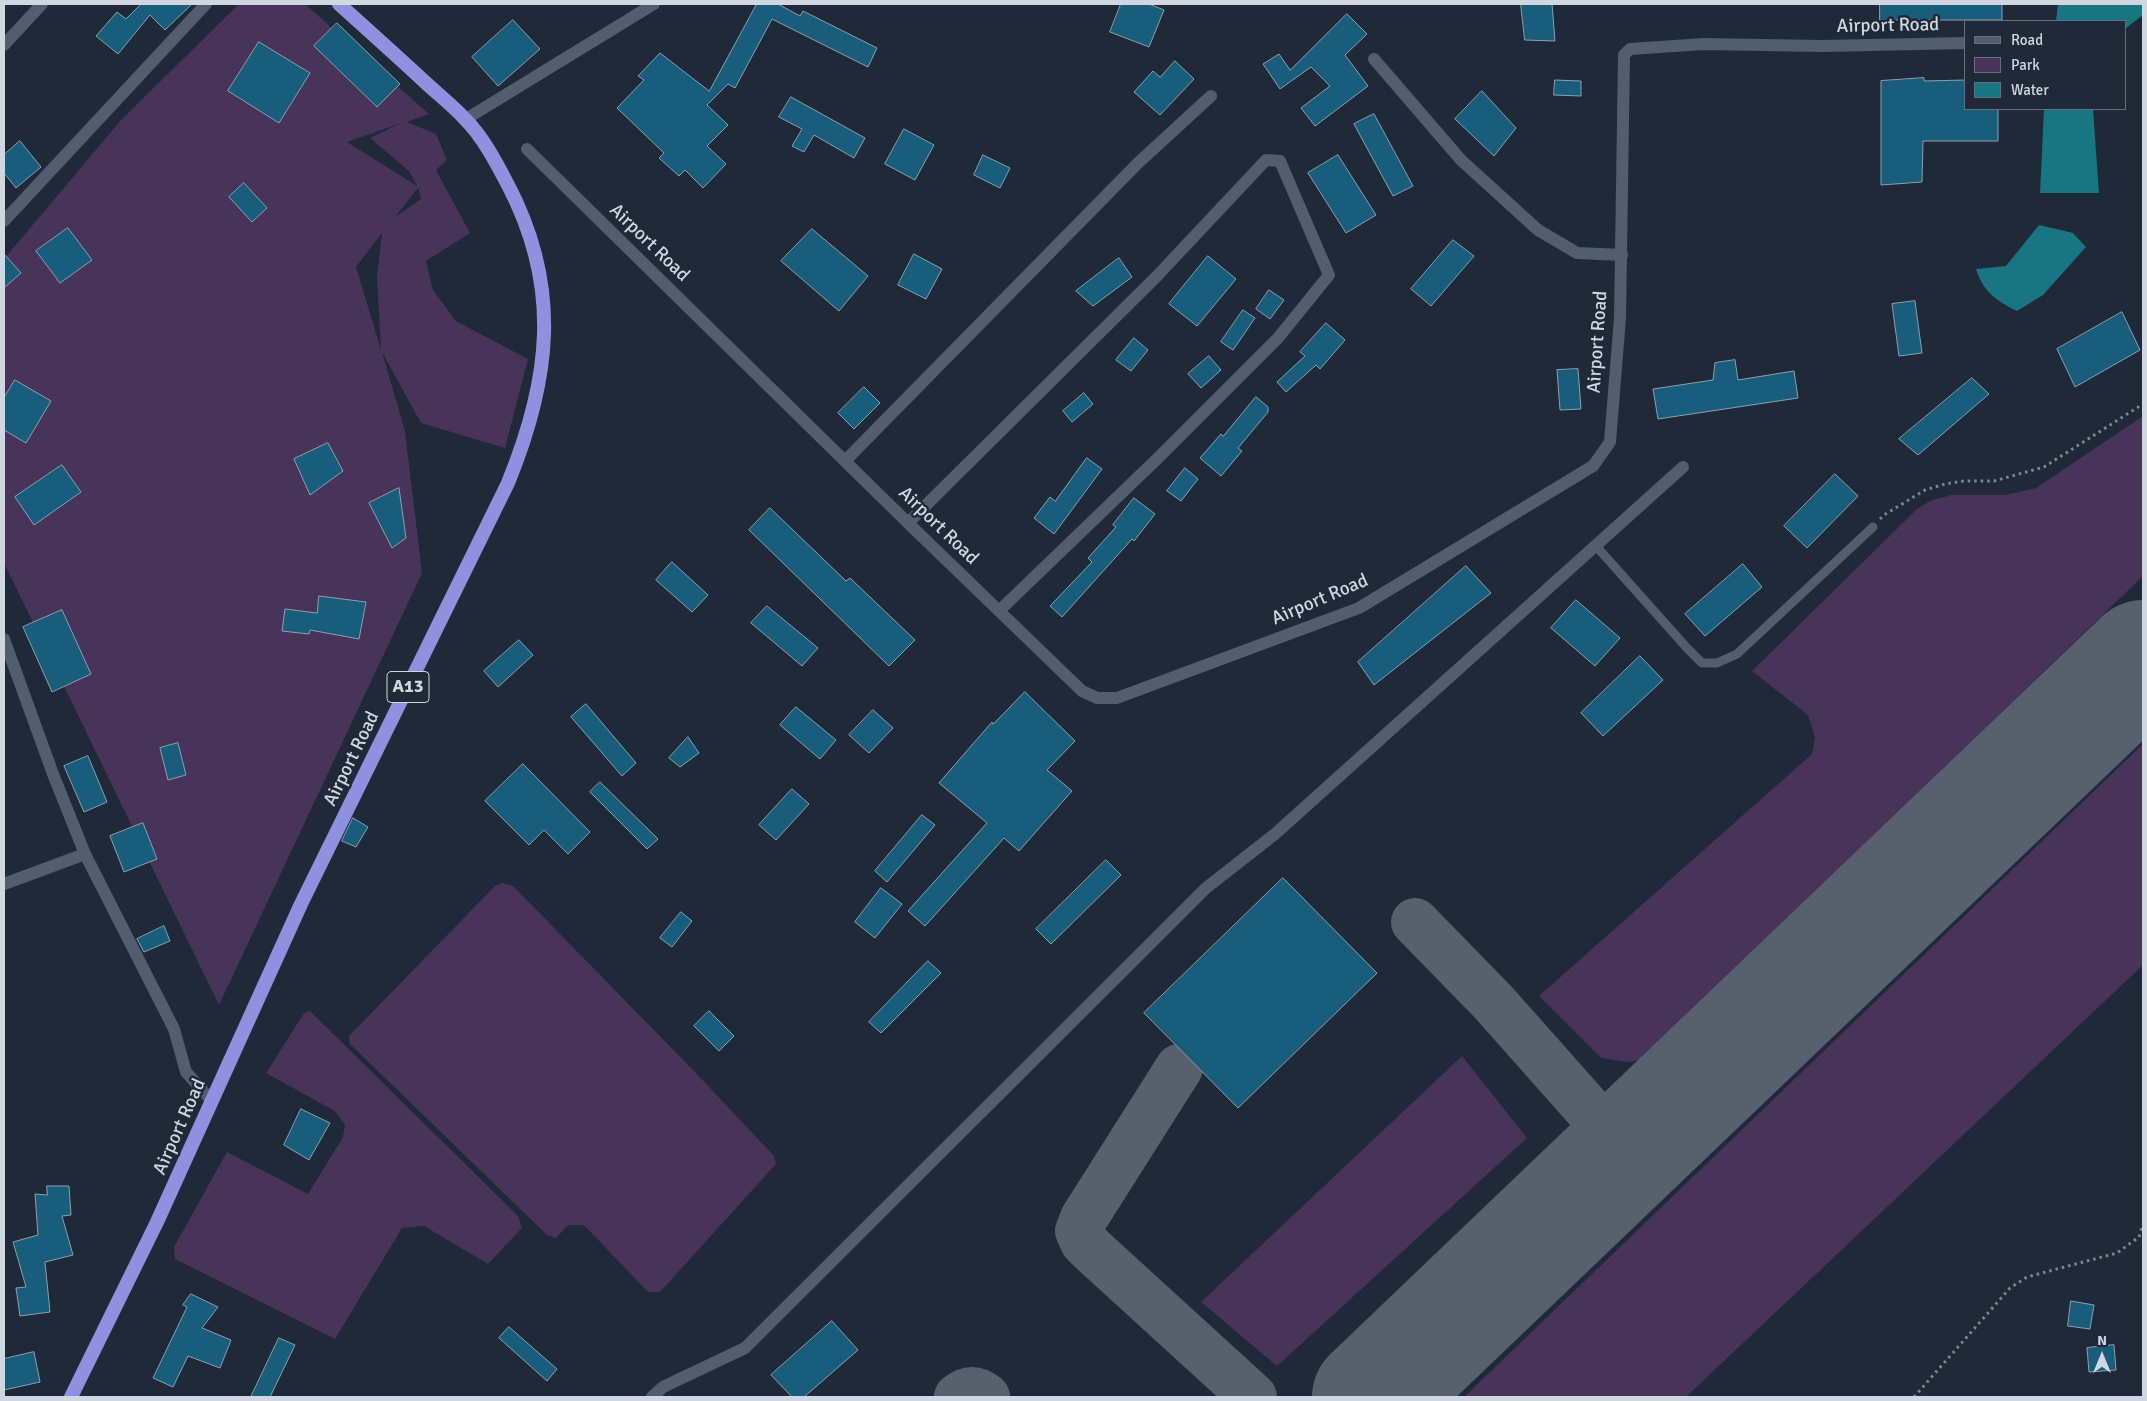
<!DOCTYPE html>
<html>
<head>
<meta charset="utf-8">
<style>
  body { margin:0 }
  #map { position:relative; width:2147px; height:1401px; overflow:hidden; background:#1f2938; font-family:Signika,sans-serif }
  canvas { display:block }
  .frame { position:absolute; inset:0; border:5px solid #d1d7e1; pointer-events:none }
  .legend { position:absolute; left:1964px; top:20px; width:162px; height:90px; box-sizing:border-box; background:#1f2938; border:1px solid #666f7c; margin:0; padding:6px 9px; list-style:none; font-size:15px; color:#d1d7e1 }
  .legend li { display:flex; align-items:center; gap:10px; height:25px }
  .legend b { width:25px; border:1px solid #666f7c }
  .north { position:absolute; left:2077px; top:1331px; width:50px; height:50px; -webkit-text-stroke:4px #1f2938; paint-order:stroke; rotate:0deg; font-size:14px; font-weight:700; line-height:20px; text-align:center; color:#d1d7e1 }
  .north::after { content:''; display:block; margin:auto; width:18px; height:22px; background:#d1d7e1; clip-path:polygon(50% 0,100% 100%,50% 72%,0 100%) }
</style>
</head>
<body>
<div id="map">
<canvas width="2147" height="1401"></canvas>
<div class="frame"></div>
<ul class="legend">
<li><b style="height:6px;background:#525d6e"></b>Road</li>
<li><b style="height:14px;background:#483359"></b>Park</li>
<li><b style="height:14px;background:#187582"></b>Water</li>
</ul>
<div class="north">N</div>
</div>
<script>
const c = document.querySelector('canvas').getContext('2d');
c.lineJoin = 'round';
function fill(path, color) { c.fillStyle = color; c.fill(path, 'evenodd'); }
function trace(path, color, width, dash) { c.strokeStyle = color; c.lineWidth = width; c.lineCap = dash ? 'butt' : 'round'; c.setLineDash(dash || []); c.stroke(path); }
function drawText(font, color, halo, rows, align = 'center') {
  c.font = font + ' Signika,sans-serif'; c.lineWidth = 5; c.setLineDash([]); c.textBaseline = 'middle'; c.strokeStyle = halo; c.fillStyle = color; for (const [text, x, y, turn = 0] of rows) {
    c.save(); c.translate(x, y); c.rotate((+turn || 0) * Math.PI / 180); c.textAlign = isNaN(turn) ? turn : align; if (halo) c.strokeText(text, 0, 0); c.fillText(text, 0, 0); c.restore();
  }
}
fill(new Path2D(`
  M239,4h66l124,110 -22,8 29,12 11,26 -11,10 34,63 -44,28 7,29 23,31 72,38 -23,89 -84,-25 -39,-71 23,79 17,142 -203,432 -215,-442v-304l118,-140zM401,123l-31,15 39,33 8,15 -70,-44zM418,187l3,12 -26,18 23,-29zM382,233l-5,44 4,73 -25,-83z
  M2143,416v160l-502,484 -14,2 -26,-4 -62,-62 273,-242 3,-17 -7,-22 -56,-44 165,-162 13,-8 21,-6h54l31,-7z
  M2143,744v221l-457,432h-222z
  M502,883l11,3 182,186 79,84 2,8 -116,128h-12l-64,-67h-16l-12,13 -9,-3 -197,-191 -1,-8 146,-150z
  M310,1011l208,205 4,12 -34,36 -64,-38 -22,2 -67,111 -160,-80 -1,-12 53,-95 81,42 35,-57 2,-12 -10,-14 -69,-38 38,-60z
  M1462,1056l65,82 -250,228 -76,-64z`), '#483359');
fill(new Path2D(`
  M2058,4h85v11l-17,13v-7h-70z
  M2044,109h49l6,84h-59z
  M2039,225l34,8 13,14 -43,48 -26,16c-21,-10 -34,-20 -41,-42l30,-3z`), '#187582');
trace(new Path2D(`
  M1415,922l79,81 118,133 4,9 -2,20
  M1179,1068l-95,150 -5,13 5,11 8,8 161,147
  M958,1397c10,-8 18,-8 28,0`), '#57606d', 48);
trace(new Path2D(`
  M1371,1397l772,-738`), '#57606d', 118);
const building = new Path2D(`
  M139,4h53l-27,26 -15,-15 -32,39 -22,-18 21,-24 9,7 14,-14z
  M757,4h21l22,12 3,-5 74,37 -9,19 -96,-48 -37,69 -7,-4 -21,21 21,20 -21,21 19,18 -23,24 -18,-18 -6,6 -20,-18 5,-5 -47,-45 27,-28 -6,-4 22,-23 49,38z
  M1121,4h28l15,6 -15,37 -39,-15z
  M1521,4h31l3,37 -30,-1z
  M1880,4h122v16h-122z
  M1347,14l20,20 -22,21 23,31 -53,40 -14,-18 29,-22 -19,-19 -31,22 -17,-25 16,-10 11,16z
  M513,20l27,29 -42,37 -26,-29z
  M337,23l63,61 -23,23 -63,-61z
  M259,42l51,31 -31,50 -51,-32z
  M1175,61l19,18 -34,36 -26,-23 19,-21 7,6z
  M1924,78v3l42,-1v29h32v32h-75l-1,41 -41,3v-104z
  M1555,80l26,1v15l-27,-1z
  M1482,91l34,37 -22,28 -39,-37z
  M791,97l74,41 -11,20 -40,-23 -10,17 -12,-6 10,-17 -23,-12z
  M1374,114l39,72 -20,10 -39,-72z
  M904,129l30,16 -19,35 -30,-16z
  M20,141l21,26 -25,21 -12,-15v-18z
  M983,155l27,13 -10,20 -26,-13z
  M1338,155l38,60 -30,18 -38,-60z
  M244,183l23,25 -15,14 -23,-25z
  M68,228l24,32 -32,23 -24,-32z
  M812,229l56,47 -29,35 -58,-50z
  M1453,240l21,16 -43,50 -20,-17z
  M4,254l17,19 -17,15z
  M914,254l28,15 -16,30 -28,-14z
  M1208,256l28,23 -39,47 -28,-22z
  M1119,258l13,19 -39,29 -17,-15z
  M1269,290l15,10 -14,19 -14,-10z
  M1915,301l7,52 -23,3 -7,-52z
  M1243,310l12,8 -22,32 -12,-8z
  M2122,312l18,38 -65,37 -18,-38z
  M1326,323l19,17 -25,29 -4,-4 -30,27 -9,-10 28,-26 -5,-4z
  M1134,338l14,12 -17,21 -15,-11z
  M1209,356l12,14 -20,18 -13,-14z
  M1735,360l3,20 56,-9 4,27 -140,21 -5,-30 60,-9 2,-17z
  M1578,369l3,40 -21,1 -3,-40z
  M1972,378l17,16 -71,61 -19,-16z
  M15,380l36,21 -25,42 -22,-13v-32z
  M864,387l16,16 -26,26 -16,-16z
  M1084,393l9,11 -21,18 -9,-11z
  M1256,397l12,10v5l-30,36 4,3 -21,25 -21,-18 21,-24 2,2z
  M328,443l15,28 -33,24 -16,-36z
  M1087,458l15,11 -48,65 -20,-16 16,-21 5,4z
  M62,465l19,27 -47,33 -19,-28z
  M1185,468l13,11 -17,22 -14,-10z
  M1835,474l23,22 -51,52 -23,-22z
  M399,488l7,50 -14,10 -23,-45z
  M1134,498l21,16 -21,27 -2,-2 -70,78 -12,-11 42,-44 -4,-4 28,-31 -3,-2z
  M770,508l76,73 4,-3 65,62 -26,26 -140,-136z
  M672,562l36,33 -16,17 -36,-32z
  M1743,564l19,23 -57,49 -20,-22z
  M1466,566l25,27 -117,92 -16,-23z
  M319,596l47,6 -7,37 -49,-9 -1,4 -27,-3 3,-22 32,4z
  M1576,600l44,38 -25,28 -44,-38z
  M767,606l51,42 -16,18 -51,-43z
  M62,610l29,64 -39,18 -29,-65z
  M519,640l14,15 -35,32 -14,-16z
  M1640,656l23,24 -60,56 -22,-23z
  M1025,692l50,49 -28,29 25,21 -53,60 -15,-13 -79,88 -17,-15 79,-88 -48,-40 53,-61 1,2z
  M586,704l50,59 -14,13 -51,-59z
  M796,707l40,33 -16,19 -40,-34z
  M873,710l20,18 -24,25 -20,-18z
  M688,737l11,16 -19,14 -11,-9z
  M178,743l8,32 -18,5 -8,-32z
  M88,756l19,46 -23,10 -20,-46z
  M523,764l67,68 -22,22 -24,-24 -15,15 -44,-44z
  M600,782l58,57 -11,10 -57,-57z
  M792,789l17,15 -33,36 -17,-15z
  M922,815l13,10 -48,57 -12,-11z
  M353,818l15,9 -12,20 -14,-6z
  M143,823l14,36 -33,13 -14,-36z
  M1106,860l15,15 -70,69 -15,-15z
  M1283,878l94,95 -139,135 -94,-95z
  M881,888l21,16 -27,34 -20,-16z
  M681,912l11,9 -20,26 -12,-9z
  M164,926l6,15 -26,11 -7,-13z
  M928,961l13,12 -60,60 -12,-11z
  M709,1011l25,25 -15,15 -25,-25z
  M301,1109l29,14 -21,37 -25,-15z
  M47,1186h22l2,29 -9,1 11,39 -28,7 5,50 -30,4 -4,-28 10,-1 -13,-45 25,-7 -3,-41 12,1z
  M191,1294l27,13 -16,21 29,12 -11,28 -32,-12 -15,31 -20,-9 34,-71 -4,-2z
  M2071,1301l23,4 -4,24 -22,-3z
  M832,1321l26,29 -54,47h-12l-21,-22z
  M509,1327l48,42 -10,12 -48,-43z
  M279,1338l16,7 -25,52h-19z
  M2114,1345l2,25 -27,2 -2,-24z
  M34,1352l6,30 -36,8v-31z`);
fill(building, '#195d7c');
trace(building, '#8ca1ae', 1);
trace(new Path2D(`
  M1880,519l4,-4 41,-25 20,-6 19,-3h30l50,-14 99,-63
  M1914,1397l96,-109 17,-11 90,-24 22,-16 4,-13`), '#7e8692', 3, [2.5, 4]);
trace(new Path2D(`
  M1596,546l91,102 15,15h15l20,-9 136,-127`), '#525d6e', 9);
trace(new Path2D(`
  M4,45l38,-41
  M1374,59l87,101 77,70 39,23 45,2
  M466,119l188,-115
  M527,149l381,374 174,168 15,7h20l242,-90 234,-142 17,-24 10,-124 4,-263 6,-6 74,-5 118,2 144,-3
  M4,221l202,-217
  M845,461l293,-298 73,-67
  M908,523l249,-247 109,-116 14,1 49,114 -51,63 -119,119 -159,153
  M4,639l49,135 32,80 89,175 12,43 26,29
  M4,884l81,-30
  M652,1397l11,-10 82,-39 461,-460 69,-54 408,-367`), '#525d6e', 12);
trace(new Path2D(`
  M71,1397l86,-175 144,-318 207,-421c42,-103 54,-195 0,-298 -12,-23 -25,-48 -43,-66 -12,-13 -26,-24 -39,-36 -29,-27 -58,-53 -87,-79`), '#8f90e0', 14);
for (const [x, y, w] of [
  [408,687,42]
]) { const box = new Path2D(); box.roundRect(x - w / 2, y - 15.5, w, 31, 4); c.fillStyle = '#1f2938'; c.fill(box); trace(box, '#d1d7e1', 1); }
drawText('bold 18px', '#d1d7e1', null, [
  ["A13",408,687]
]);
drawText('19px', '#d1d7e1', '#1f2938', [
  ["Airport Road",1888,26,-1],
  ["Airport Road",649,243,44],
  ["Airport Road",1598,342,-86],
  ["Airport Road",938,526,44],
  ["Airport Road",1320,600,-23],
  ["Airport Road",352,759,-64],
  ["Airport Road",180,1127,-66]
]);
</script>
</body>
</html>
